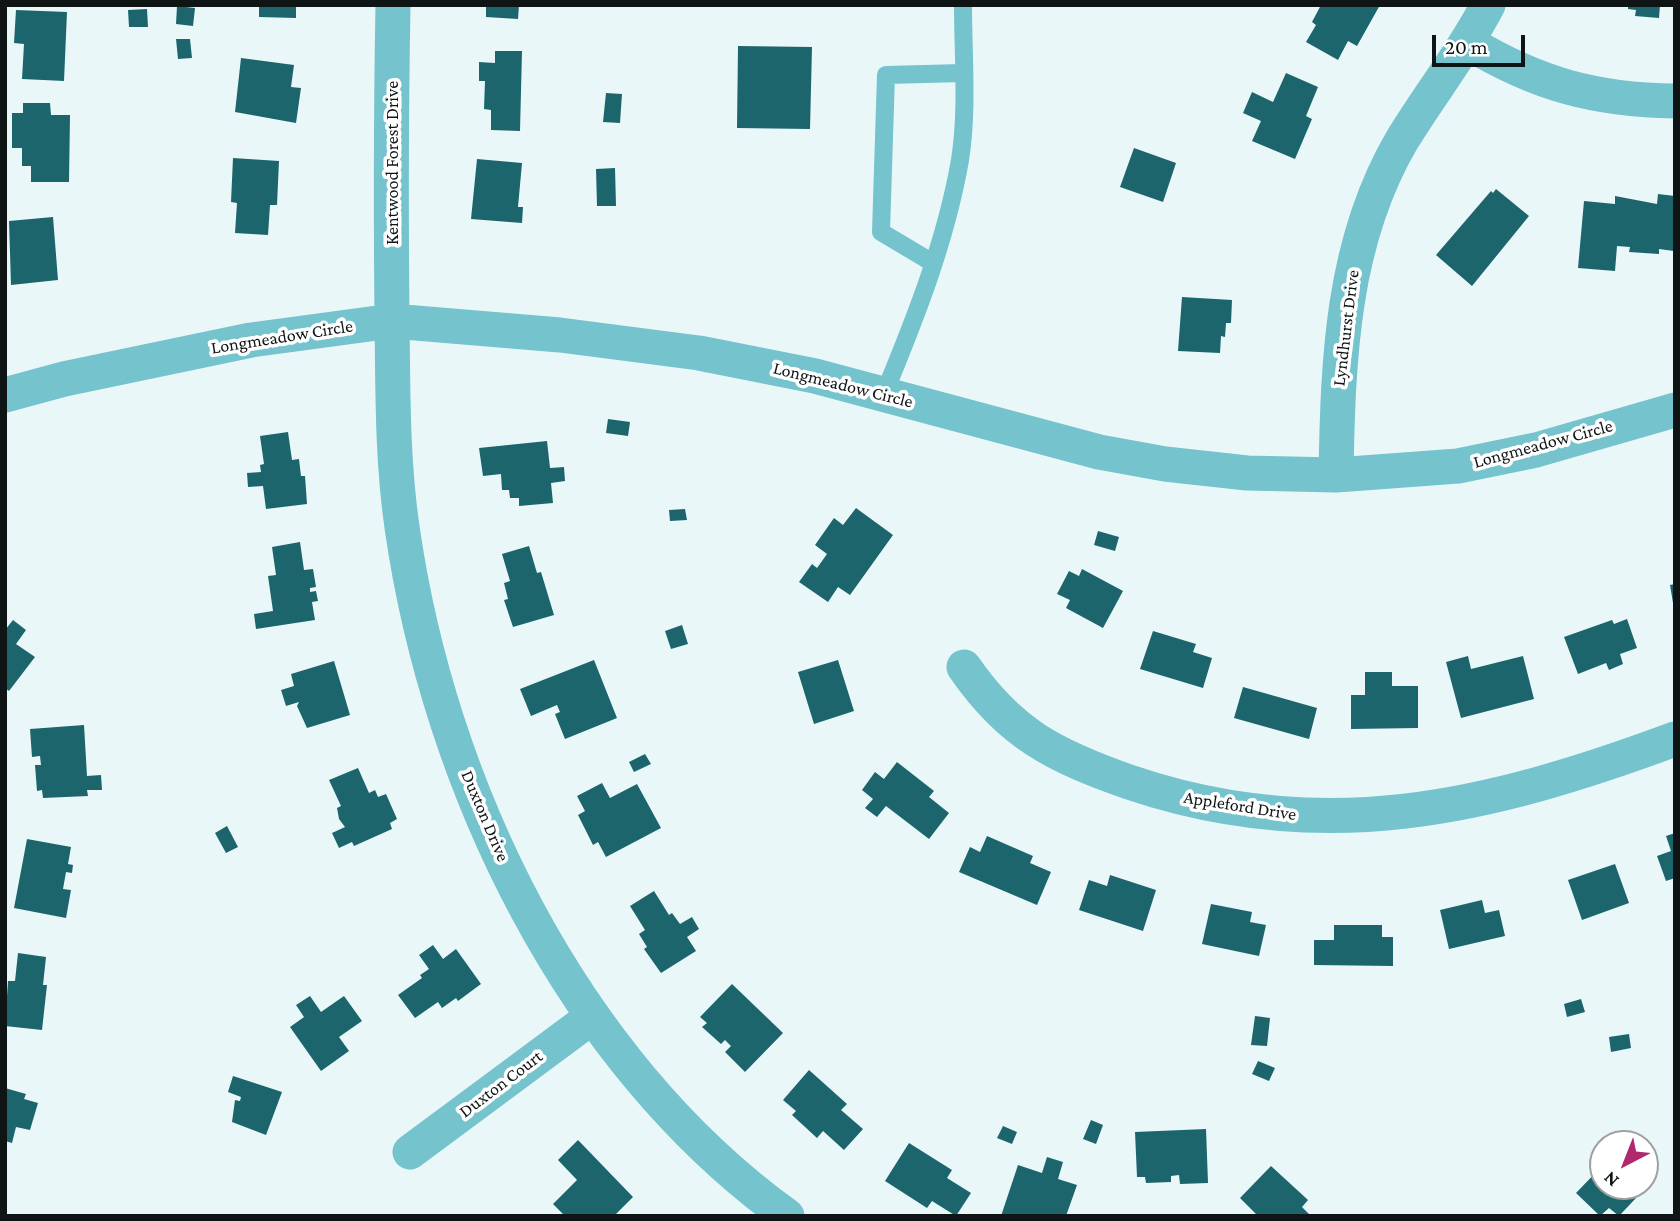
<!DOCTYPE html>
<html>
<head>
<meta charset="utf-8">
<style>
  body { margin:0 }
  #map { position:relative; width:1680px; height:1221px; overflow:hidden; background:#e9f7f9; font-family:"Crimson Pro",serif }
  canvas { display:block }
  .frame { position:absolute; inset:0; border:7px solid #0f1414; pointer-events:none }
  .north { position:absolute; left:1589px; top:1130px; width:70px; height:70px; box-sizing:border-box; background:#fff; border:2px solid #9fa1a1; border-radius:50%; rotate:222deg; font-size:19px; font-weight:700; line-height:28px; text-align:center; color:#0f1414 }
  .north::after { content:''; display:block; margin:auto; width:24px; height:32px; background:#b0296c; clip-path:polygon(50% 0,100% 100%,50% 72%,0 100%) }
  .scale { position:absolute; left:1432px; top:35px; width:93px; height:32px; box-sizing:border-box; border:4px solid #0f1414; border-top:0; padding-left:9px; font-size:21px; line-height:24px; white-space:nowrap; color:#0f1414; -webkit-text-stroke:5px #fff; paint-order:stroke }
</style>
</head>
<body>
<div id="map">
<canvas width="1680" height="1221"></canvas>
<div class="frame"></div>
<div class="north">N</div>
<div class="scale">20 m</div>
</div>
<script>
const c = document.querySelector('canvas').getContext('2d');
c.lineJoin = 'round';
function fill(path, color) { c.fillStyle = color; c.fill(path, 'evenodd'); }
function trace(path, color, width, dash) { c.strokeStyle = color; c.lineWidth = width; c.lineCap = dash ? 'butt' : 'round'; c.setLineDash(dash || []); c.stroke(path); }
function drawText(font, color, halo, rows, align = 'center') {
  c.font = font + ' "Crimson Pro",serif'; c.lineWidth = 7; c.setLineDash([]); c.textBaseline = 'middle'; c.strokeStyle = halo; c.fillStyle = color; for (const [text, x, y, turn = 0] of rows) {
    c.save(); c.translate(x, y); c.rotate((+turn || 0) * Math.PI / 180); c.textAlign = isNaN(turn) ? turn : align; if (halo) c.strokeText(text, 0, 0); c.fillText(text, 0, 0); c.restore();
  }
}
fill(new Path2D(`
  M259,5h37v13l-37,-1z
  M486,5h33l-1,14 -32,-2z
  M1321,5h59l-23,41 -9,-5 -10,19 -32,-18 10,-17 -4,-3z
  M1628,5h32l-1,13 -24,-2 1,-6 -8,-1z
  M177,6l18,2 -2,18 -17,-2z
  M147,9l1,18h-19l-1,-17z
  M16,10l51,2 -3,69 -42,-2 2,-35 -10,-1z
  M176,39h14l2,19 -14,1z
  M738,46l74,1 -2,82 -73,-1z
  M495,51h27l-2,80 -29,-1v-20l-7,-1 1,-28h-6v-19l16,1z
  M241,58l53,7 -3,22 10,1 -5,35 -61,-11z
  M1286,73l32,14 -12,29 6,3 -17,40 -43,-18 9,-20 -18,-8 9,-21 21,10z
  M606,93l16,1 -2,29 -17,-1z
  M23,103h27l1,12h19l-1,67h-38v-16h-9v-18h-10v-35h11z
  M1134,148l42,15 -13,39 -43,-15z
  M233,158l46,3 -2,44h-7l-2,30 -33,-2 2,-30 -6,-1z
  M477,159l45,4 -4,44h5l-1,16 -51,-4z
  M615,168l1,38h-19l-1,-37z
  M1496,189l33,27 -57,70 -36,-31 55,-64 2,2z
  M1658,194l17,2 -1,55 -15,-2v5l-30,-2 1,-5 -13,-1 -2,25 -37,-3 6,-67 31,3v-8l42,8z
  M53,217l5,63 -47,5 -2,-64z
  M1182,297l50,3 -1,23h-5l-1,14 -4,-1 -1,17 -42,-2z
  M608,419l22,3 -2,14 -22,-3z
  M288,432l4,28 7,-1 2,17h4l2,28 -41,5 -3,-23 -15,1 -1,-14 14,-1 -1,-7 4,-1 -4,-28z
  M547,441l3,27 14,-1 1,14 -14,2 2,20 -34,3v-8h-9l-1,-8h-7l-1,-16 -18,2 -4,-28z
  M856,508l37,27 -43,60 -12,-8 -10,15 -29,-20 13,-18 5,4 10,-14 -12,-9 19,-27 9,7z
  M685,509l2,11 -17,1 -1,-11z
  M1098,531l21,6 -4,14 -21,-6z
  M300,542l4,28 9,-1 3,18 -6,1v4l6,-1 2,10 -6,1 3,18 -59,9 -2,-15 19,-3 -5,-35 8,-1 -4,-28z
  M529,546l8,27 4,-1 13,43 -41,12 -9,-27 4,-1 -4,-16 6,-2 -8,-27z
  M1082,569l41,22 -20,37 -37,-20 4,-8 -13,-6 12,-23 10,5z
  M1675,584v19h-2l-3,-18z
  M1627,619l10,29 -17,6 3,10 -14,6 -3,-7 -28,11 -14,-37 48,-17 2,4z
  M13,620l13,10 -10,14 19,13 -26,34 -4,-3v-58z
  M682,625l6,19 -17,5 -6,-18z
  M1153,631l43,13 -3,8 19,6 -9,30 -63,-19z
  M1468,656l3,13 52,-13 11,43 -73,19 -15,-56z
  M594,660l23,58 -52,21 -10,-25 5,-2 -3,-7 -26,11 -11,-27z
  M838,660l16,51 -40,13 -16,-52z
  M334,661l16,54 -43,13 -10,-22 2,-4 -13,4 -5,-16 13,-4 -3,-12z
  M1365,672h27v14h26v42l-67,1v-34h14z
  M1243,687l74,21 -8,31 -75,-21z
  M84,725l3,51 14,-1 1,15h-15l1,6 -45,2 -1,-8 -5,1 -2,-26h6l-1,-9 -8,1 -2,-28z
  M645,754l6,10 -17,8 -5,-10z
  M897,762l37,29 -5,6 20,16 -20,26 -43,-33 -9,11 -12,-9 8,-9 -11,-9 13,-18 9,7z
  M358,768l11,25 6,-3 3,7 8,-3 11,25 -7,4 2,6 -38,17 -2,-4 -13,6 -7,-15 13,-6 -6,-8 -2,-11 4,-2 -12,-26z
  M602,783l8,15 27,-14 24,44 -55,29 -8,-15 -5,3 -15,-30 7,-4 -8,-15z
  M227,826l11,21 -12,6 -11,-20z
  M1675,833v45l-9,3 -9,-25 14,-5 -5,-15z
  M987,836l46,20 -3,7 21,9 -14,33 -78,-33 11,-25 10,5z
  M27,839l44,8 -3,17 5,1 -1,8 -6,-1 -3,17 8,1 -5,28 -52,-10z
  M1615,864l14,39 -47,17 -14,-40z
  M1110,875l46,15 -13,41 -64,-21 10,-30 18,6z
  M654,891l15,24 3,-2 8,11 12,-7 7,12 -12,8 9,14 -35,22 -17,-24 3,-2 -8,-13 6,-4 -15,-24z
  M1482,900l3,13 14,-3 6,26 -56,13 -9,-39z
  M1211,904l41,8 -2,10 16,3 -7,31 -57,-12z
  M1334,925h48v12h11v29l-79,-1v-25h20z
  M433,945l10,14 13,-10 25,35 -23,17 -2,-3 -14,10 -4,-6 -23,16 -17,-23 24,-17 -2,-3 9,-6 -10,-14z
  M18,953l28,4 -3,28h4l-5,45 -37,-4 3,-45h7z
  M732,984l51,49 -38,39 -20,-20 6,-6 -6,-6 -4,4 -19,-17 5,-4 -7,-6z
  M310,996l11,16 23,-16 18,25 -23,16 10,14 -28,20 -31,-44 14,-10 -8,-12z
  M1581,999l4,13 -18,5 -3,-13z
  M1255,1016l15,2 -3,28 -16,-1z
  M1629,1034l2,14 -20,4 -2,-15z
  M1258,1061l17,7 -6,13 -17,-7z
  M809,1070l38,34 -6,6 22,19 -19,21 -21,-19 -6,7 -25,-23 4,-4 -13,-11z
  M233,1076l49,16 -16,43 -34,-13 3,-22 5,1 1,-4 -13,-5z
  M5,1088l21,6 -2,5 14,4 -8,27 -14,-3 -4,16 -7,-2z
  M1091,1120l12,5 -7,19 -13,-5z
  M1003,1126l14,6 -5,12 -15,-6z
  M1206,1129l2,54 -28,1 -1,-9 -8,1v6l-25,1 -1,-6h-8l-2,-45z
  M578,1140l55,57 -19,19h-49l-12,-12 24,-24 -19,-20z
  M909,1143l43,27 -5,8 24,15 -15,23 -24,-15 -5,7 -42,-27z
  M1047,1157l16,5 -5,17 19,6 -11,31h-65l17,-51 24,8z
  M1603,1165v21h36l-8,8 5,4 -17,18 -10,-8 -9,8 -24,-23z
  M1271,1166l37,34 -6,7 9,9h-53l-18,-18z`), '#1c656c');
trace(new Path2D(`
  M933,263l-52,-31 5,-157 77,-2
  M884,394c31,-75 62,-153 76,-234 8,-50 3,-104 3,-155`), '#74c3cd', 18);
trace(new Path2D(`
  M393,5c-2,105 -2,210 -1,315 1,69 0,138 10,207 37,259 169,533 385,689
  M1469,43c68,41 126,57 206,58
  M5,395l59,-16 187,-39 141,-19 168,14 139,18 116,23 284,76 66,12 82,9 89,2 122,-9 78,-16 139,-40
  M1336,475c2,-116 6,-233 66,-335 28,-46 61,-87 86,-135
  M964,667c46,67 91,89 165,115 194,66 360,26 546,-43
  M410,1152l182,-135`), '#74c3cd', 35);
drawText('18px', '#0f1414', '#fff', [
  ["Kentwood Forest Drive",392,163,-90],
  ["Lyndhurst Drive",1346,328,-83],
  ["Longmeadow Circle",282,337,-9],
  ["Longmeadow Circle",843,385,14],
  ["Longmeadow Circle",1543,444,-15],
  ["Appleford Drive",1240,806,9],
  ["Duxton Drive",485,816,67],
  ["Duxton Court",501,1084,-37]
]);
</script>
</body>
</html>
